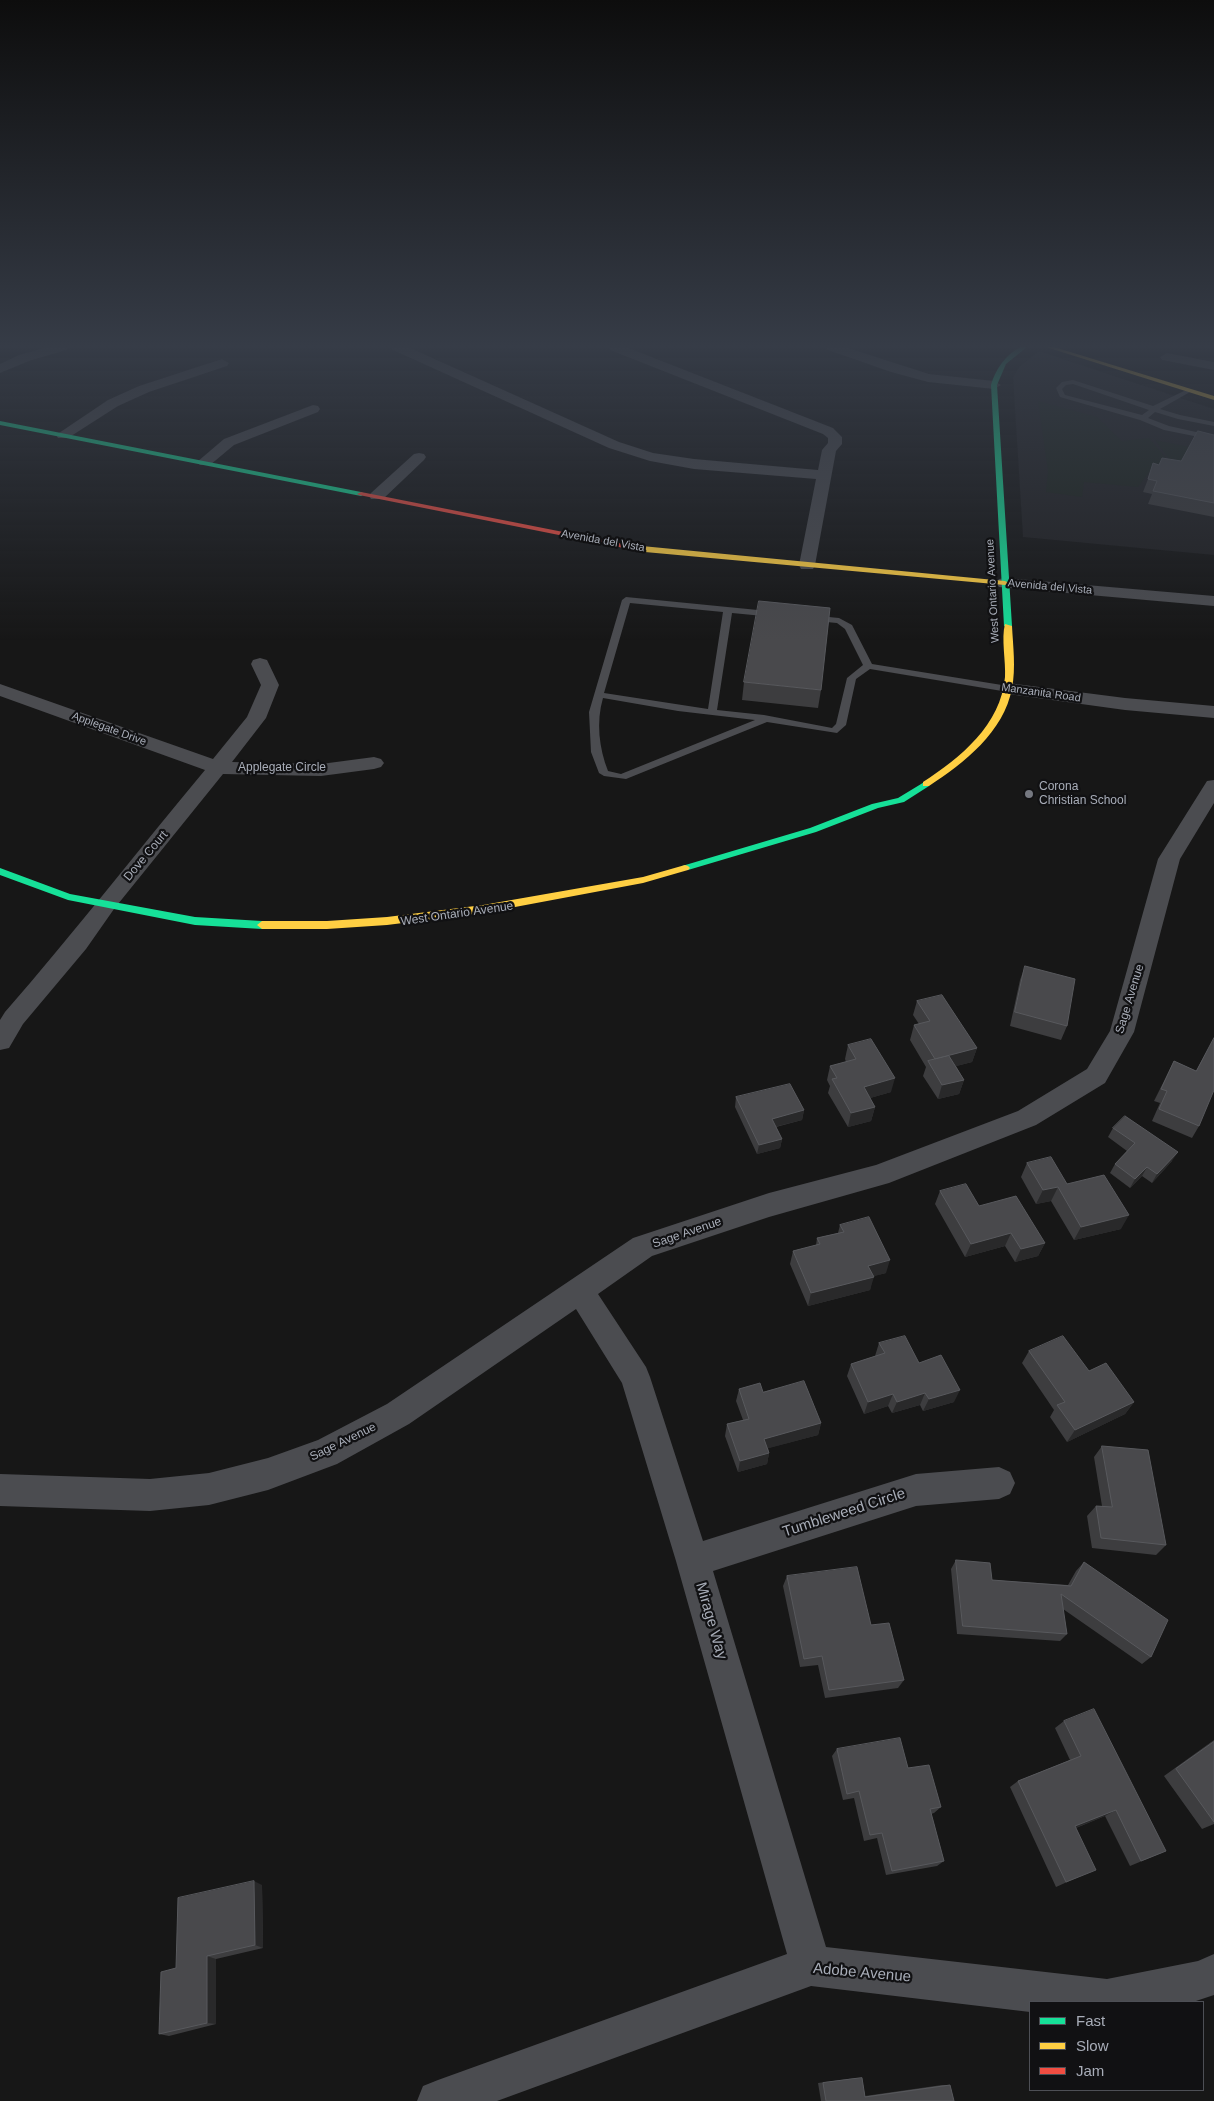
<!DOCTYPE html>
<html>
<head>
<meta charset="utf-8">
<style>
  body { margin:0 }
  #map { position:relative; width:1214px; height:2101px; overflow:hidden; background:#171717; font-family:Helvetica,sans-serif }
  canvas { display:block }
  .legend { position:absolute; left:1029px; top:2001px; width:175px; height:90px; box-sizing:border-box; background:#111113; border:1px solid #4d4f55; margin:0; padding:6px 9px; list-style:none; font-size:15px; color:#a8adb8 }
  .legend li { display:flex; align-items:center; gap:10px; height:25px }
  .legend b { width:25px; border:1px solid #4d4f55 }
</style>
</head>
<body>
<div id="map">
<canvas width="1214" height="2101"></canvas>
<ul class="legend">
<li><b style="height:6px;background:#16e098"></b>Fast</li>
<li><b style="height:6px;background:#ffcf43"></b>Slow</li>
<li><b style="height:6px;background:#f24e42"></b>Jam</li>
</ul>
</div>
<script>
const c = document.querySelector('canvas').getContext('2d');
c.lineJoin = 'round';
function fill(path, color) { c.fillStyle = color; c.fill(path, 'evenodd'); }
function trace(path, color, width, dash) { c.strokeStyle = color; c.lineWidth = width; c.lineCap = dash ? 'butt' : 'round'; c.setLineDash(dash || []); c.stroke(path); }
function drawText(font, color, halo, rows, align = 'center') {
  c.font = font + ' Helvetica,sans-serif'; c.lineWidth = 4.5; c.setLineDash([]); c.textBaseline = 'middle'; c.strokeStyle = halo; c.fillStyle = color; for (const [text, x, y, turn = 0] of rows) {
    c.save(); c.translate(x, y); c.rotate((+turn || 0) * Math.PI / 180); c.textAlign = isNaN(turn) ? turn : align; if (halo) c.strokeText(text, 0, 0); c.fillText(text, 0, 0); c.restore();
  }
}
fill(new Path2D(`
  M1039,351l175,58v146l-191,-18 -10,-160 7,-11z`), '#212123');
fill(new Path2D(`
  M1038,401l59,16 25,24 27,-3 18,21 -14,8 -15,20 -54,-5 -2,15 -36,-5 2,-21z
  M1155,440l34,7 -13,22z`), '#1d241e');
fill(new Path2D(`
  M1073,380l80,26 33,-16h4v2l-30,17 20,6 34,7v4l-36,-7 -23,-7 -7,6 21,8 45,10v4l-50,-10 -24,-10 -80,-23 -4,-9 6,-6zM1073,384l76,26 -7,5 -77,-20 -3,-6 4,-4z
  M626,597l213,21 13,7 20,39 136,22 5,3 -5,3 -138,-23 -14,10 -10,46 -9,8 -70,-11 -141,57 -22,-3 -5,-3 -8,-21 -2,-40 33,-112zM630,603l93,9 -15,97 -104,-16zM732,613l105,10 8,6 18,36 -16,13 -11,46 -4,4 -68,-13 -47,-5zM603,698l75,13 77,9 -134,54 -13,-3c-9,-23 -12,-49 -5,-73z`), '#4b4c50');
fill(new Path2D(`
  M48,347h20l-2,3 -37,11 -29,12v-9l19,-9z
  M391,347h17l211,95 34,11 41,6 124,11 4,-20 6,-7v-5l-5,-4 -213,-84 -1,-3h17l207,81 9,9v7l-6,7 -21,114 -2,4h-12l-2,-4 17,-86 -122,-10 -44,-8 -41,-13 -216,-98z
  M826,347h19l84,27 65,7 7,4 -7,4 -66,-7 -37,-10 -63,-22z
  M1167,353l47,9v8l-52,-10 -2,-3z
  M222,359l7,4 -2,3 -78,26 -31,14 -50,32h-10l-2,-3 52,-35 31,-14z
  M313,405l5,1 2,3 -2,3 -84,33 -24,20h-10l-3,-3 27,-23z
  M419,453l5,1 2,3 -2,3 -41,39h-12l-2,-3 2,-3 43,-39z
  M1005,578l209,18v10l-215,-19 -3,-4 3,-4z
  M260,658l7,2 12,25 -13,33 -34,44 89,2 53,-7 7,2 3,4 -3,4 -7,2 -53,7 -98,-2 -109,135 -28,40 -63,75 -14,24 -9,2v-30l5,-8c69,-79 133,-162 200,-242l-205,-74v-12l213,75 34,-42 14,-32 -10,-21 2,-4z
  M1008,683l117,15 89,8v12l-89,-8 -124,-17 -2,-4 2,-4z
  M1214,780v23l-34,56 -46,173 -29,51 -69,42 -147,58 -120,34 -117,39 -54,38 48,73 4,10 53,164 213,-67 83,-7 11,5 5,11 -5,11 -11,5 -83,7 -203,65 113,376 281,32 91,-18 16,-7v41l-21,7h-163v10l-219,-26 -314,115h-80l6,-15 15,-6 349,-126 -111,-393 -54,-178 -46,-74 -167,115 -72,40 -69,26 -59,15 -59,6 -150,-5v-32l150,5 59,-6 59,-15 50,-18 69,-36 246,-166 136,-45 107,-28 142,-54 69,-42 23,-38 48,-172 49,-78z`), '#4b4c50');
fill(new Path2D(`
  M1020,347h7l-21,17 -9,21 15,241 -4,2 -4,-2 -13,-241c5,-17 14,-29 29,-38z
  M0,421l361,71 4,2 -4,2 -361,-71z
  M926,781l3,1v4l-25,16 -26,6 -62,24 -128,38h-6l-2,-2 2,-2 128,-38 62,-24 26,-6z
  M0,868l70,26 125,23 67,4 5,4 -5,4 -67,-4 -127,-25 -68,-25z`), '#16e098');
fill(new Path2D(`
  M1046,347h8l160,49v4z
  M621,544l384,37 4,2 -4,2 -360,-33 -24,-4z
  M1005,624l7,2c1,20 4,42 0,62 -8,44 -48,75 -83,98h-6v-4c37,-24 78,-57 82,-105 1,-15 -4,-39 0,-53z
  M685,865l3,1 2,2 -2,2 -45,13 -160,30 -96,12 -60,4h-65l-5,-4 5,-4h65l60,-4 96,-12 160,-28z`), '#ffcf43');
fill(new Path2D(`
  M361,492l263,52 4,2 -4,2 -265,-53 -2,-1z`), '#f24e42');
fill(new Path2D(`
  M1214,435v82l-66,-13 4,-10 -9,-2 5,-13 11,-14 22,-4z
  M744,682l77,8 -3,18 -76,-8z
  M1025,966l42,60 -6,14 -51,-14 10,-46z
  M917,1001l60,47 -5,14 -16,4 8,14 -5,14 -21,5 -15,-23 3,-9 -16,-27 4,-15 5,-1 -6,-9z
  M848,1045l43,47 -21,6 5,9 -4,14 -23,6 -20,-34 2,-7 -3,-6 3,-14 16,-4 -1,-3z
  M1174,1061l22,10 3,55 -7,12 -40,-17 8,-18 -6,-2z
  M736,1097l68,13 -2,10 -26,7 6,12 -2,9 -23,6 -22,-47z
  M1113,1128l59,33 -20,22 -10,-7 -12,12 -20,-15 5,-9 12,-13 -19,-14z
  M1027,1163l40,21 54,45 -47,11 -23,-39 -15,3 -15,-27z
  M940,1191l39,15 66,37 -7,13 -23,6 -10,-16 -40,11 -30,-53z
  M840,1225l46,48 -13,3 -3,14 -62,16 -18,-42 3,-13 23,-6 1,-7 21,-5z
  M879,1343l40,20 35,39 -31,9 -3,-6 -28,8 -4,-7 -24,8 -17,-38 4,-12 24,-8z
  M1029,1351l60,20 45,31 -9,12 -58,28 -17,-25 4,-7 -32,-47z
  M739,1389l24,3 58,31 -3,12 -50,13 1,5 -2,11 -29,8 -13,-36 2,-12 16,-4 -7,-19z
  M1102,1446l64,99 -10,10 -64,-7 -5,-32 9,-10h6l-8,-49z
  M956,1560l36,20 76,5 8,-14 8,-9 67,95 -9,7 -79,-55 4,25 -7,7 -103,-7 -6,-65z
  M787,1576l84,49 33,55 -6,8 -73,10 -7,-33 -18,2 -17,-81z
  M1064,1721l102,130 -36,15 -25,-50 -29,12 9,46 -29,13 -46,-100 8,-6 52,-21 -15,-32z
  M1214,1740v84l-12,5 -38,-53z
  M837,1749l71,19 33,39 -7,6 -3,1 13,47 -7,5 -51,9 -9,-37 -13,3 -10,-43 -11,2 -11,-44z
  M262,1885l1,63 -47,11v65l-47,12 -10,-2 17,-66z
  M856,2078h6l3,18 77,-11h8l4,16h-133l-3,-18z`), '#3d3d3f');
fill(new Path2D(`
  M977,1048l-5,14 -38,10 -2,-4 3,-9z
  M895,1078l-4,14 -31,9 4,-14z
  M964,1080l-5,14 -21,5 4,-14z
  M875,1107l-4,14 -23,6 3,-14z
  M804,1110l-2,10 -32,8 2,-9z
  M782,1139l-2,9 -23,6 2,-9z
  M1178,1152l-6,9 -20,22 5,-9z
  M1147,1167l-5,9 -12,12 5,-9z
  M1058,1187l-7,14 -15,3 7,-14z
  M1129,1215l-8,14 -47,11 7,-13z
  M1011,1233l-6,13 -40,11 6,-13z
  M1045,1243l-7,13 -23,6 6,-13z
  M890,1260l-4,13 -22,6 4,-13z
  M874,1277l-4,13 -62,16 3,-13z
  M960,1390l-6,12 -31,9 6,-12z
  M925,1393l-5,12 -28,8 5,-11z
  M893,1394l-5,12 -24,8 4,-12z
  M1134,1402l-9,12 -58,28 8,-12z
  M821,1423l-3,12 -56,15 2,-11z
  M769,1453l-2,11 -29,8 2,-11z
  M1116,1810l-11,6 -40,16 10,-6z
  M254,1881l8,4 1,63 -8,-3z
  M207,1956l9,3v65l-9,-1z`), '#29292a');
const building = new Path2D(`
  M1198,431l16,4v68l-61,-12 4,-10 -9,-2 5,-16 6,2 3,-7 19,3z
  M759,601l71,7 -9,82 -77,-8z
  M1025,966l50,13 -8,47 -52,-14z
  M942,995l35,53 -42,11 -21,-34 16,-4 -13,-20z
  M1214,1038v52l-15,36 -40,-17 8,-18 -6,-2 13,-28 22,10z
  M871,1039l24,39 -31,9 11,20 -24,6 -19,-34 5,-1 -7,-12 26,-7 -8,-14z
  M949,1056l15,24 -22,5 -14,-24z
  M790,1084l14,26 -32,9 10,20 -23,6 -23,-48z
  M1125,1116l53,36 -21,22 -10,-7 -12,12 -20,-15 20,-21 -22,-15z
  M1051,1157l16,27 37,-9 25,40 -48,12 -23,-40 -15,3 -16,-27z
  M966,1184l13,22 37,-10 29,47 -24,6 -10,-16 -40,11 -31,-53z
  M869,1217l21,43 -22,6 6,11 -63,16 -18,-42 27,-7 -3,-6 27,-6 -4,-7z
  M905,1336l14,27 22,-8 19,35 -31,9 -4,-6 -28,9 -4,-8 -25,8 -17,-38 34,-11 -6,-10z
  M1063,1336l26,35 17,-8 28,39 -59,28 -18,-25 8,-3 -36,-51z
  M804,1381l17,42 -57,16 5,14 -29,8 -13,-37 22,-5 -10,-30 21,-6 3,9z
  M1102,1446l46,4 18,95 -65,-7 -5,-32 16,1z
  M956,1560l34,3 2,17 79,6 13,-24 84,58 -17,37 -90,-63 6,40 -104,-8z
  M857,1567l14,58 18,-2 15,57 -75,10 -7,-34 -18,3 -17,-83z
  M1094,1709l72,142 -25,10 -25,-51 -41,16 21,44 -30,12 -48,-101 63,-25 -17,-35z
  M900,1738l8,30 21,-3 12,42 -11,2 14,52 -52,10 -10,-38 -12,2 -11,-44 -12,3 -10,-45z
  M1214,1742v80l-38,-53z
  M254,1881l1,64 -48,11v67l-48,11 2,-62 15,-4 2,-70z
  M862,2078l3,19 85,-12 4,16h-128l-3,-18z`);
fill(building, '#49494c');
trace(building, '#58595d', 1);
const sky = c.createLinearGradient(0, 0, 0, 641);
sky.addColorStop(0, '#0d0d0d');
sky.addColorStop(0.54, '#363c47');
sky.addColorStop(1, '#363c4700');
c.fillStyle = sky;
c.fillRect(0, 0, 1214, 641);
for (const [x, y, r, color] of [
  [1029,794,5,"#757880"]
]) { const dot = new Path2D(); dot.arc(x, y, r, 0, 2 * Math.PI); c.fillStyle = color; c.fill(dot); trace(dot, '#111113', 2); }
drawText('11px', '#a8adb8', '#111113', [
  ["Avenida del Vista",603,541,10],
  ["Avenida del Vista",1050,587,5],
  ["West Ontario Avenue",993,591,-93],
  ["Manzanita Road",1041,693,8],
  ["Applegate Drive",109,729,20]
]);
drawText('12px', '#a8adb8', '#111113', [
  ["Applegate Circle",282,768],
  ["Dove Court",146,856,-50],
  ["West Ontario Avenue",457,914,-8],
  ["Sage Avenue",1130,999,-73],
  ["Sage Avenue",687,1233,-19],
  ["Sage Avenue",343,1442,-26]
]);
drawText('12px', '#a8adb8', '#111113', [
  ["Corona",1039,787],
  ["Christian School",1039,801]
], 'left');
drawText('15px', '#a8adb8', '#111113', [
  ["Tumbleweed Circle",844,1513,-18],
  ["Mirage Way",711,1621,74],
  ["Adobe Avenue",862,1973,5]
]);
</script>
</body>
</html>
